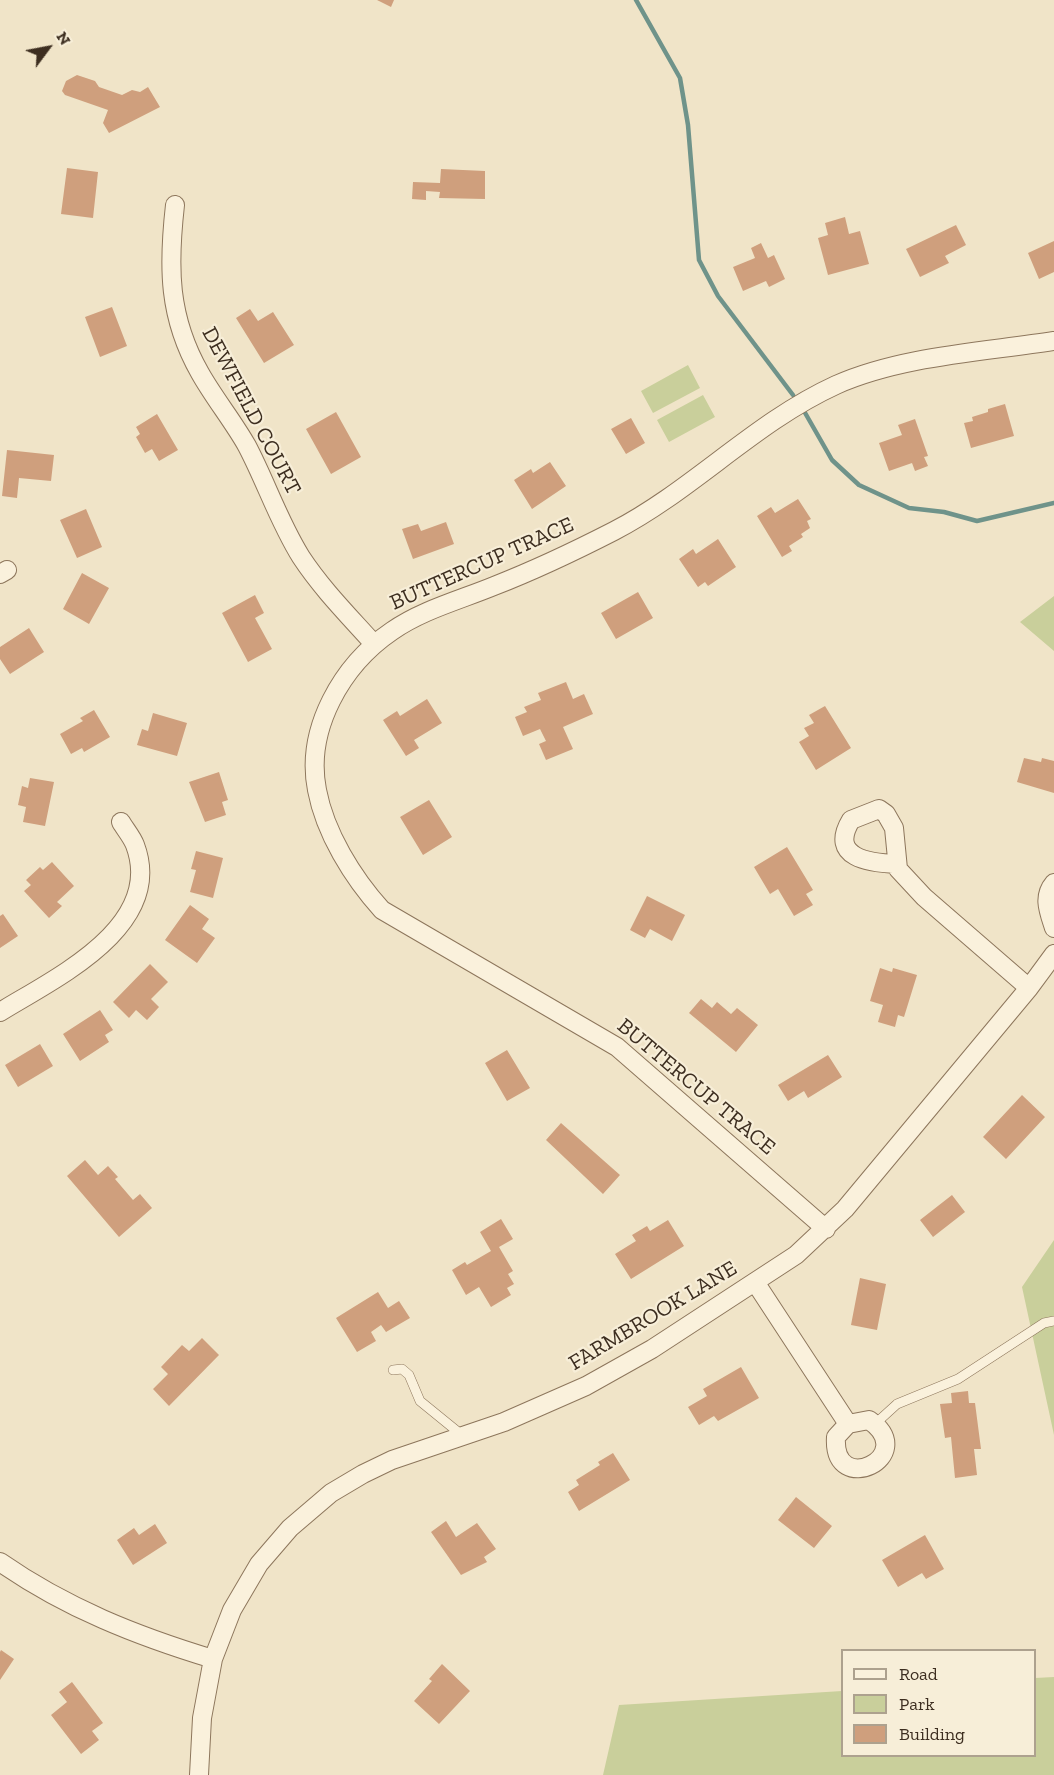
<!DOCTYPE html>
<html>
<head>
<meta charset="utf-8">
<style>
  body { margin:0 }
  #map { position:relative; width:1054px; height:1775px; overflow:hidden; background:#f0e4c8; font-family:"Zilla Slab",serif }
  canvas { display:block }
  .legend { position:absolute; left:841px; top:1649px; width:195px; height:108px; box-sizing:border-box; background:#f7eed8; border:2px solid #ada18e; margin:0; padding:8px 10px; list-style:none; font-size:18px; color:#3d2e20 }
  .legend li { display:flex; align-items:center; gap:12px; height:30px }
  .legend b { width:30px; border:2px solid #ada18e }
  .north { position:absolute; left:18px; top:18px; width:60px; height:60px; -webkit-text-stroke:4px #f7eed8; paint-order:stroke; rotate:58deg; font-size:16px; font-weight:700; line-height:24px; text-align:center; color:#3d2e20 }
  .north::after { content:''; display:block; margin:auto; width:21px; height:27px; background:#3d2e20; clip-path:polygon(50% 0,100% 100%,50% 72%,0 100%) }
</style>
</head>
<body>
<div id="map">
<canvas width="1054" height="1775"></canvas>
<ul class="legend">
<li><b style="height:8px;background:#faf1dc"></b>Road</li>
<li><b style="height:16px;background:#c9cf9b"></b>Park</li>
<li><b style="height:16px;background:#cf9f7d"></b>Building</li>
</ul>
<div class="north">N</div>
</div>
<script>
const c = document.querySelector('canvas').getContext('2d');
c.lineJoin = 'round';
function fill(path, color) { c.fillStyle = color; c.fill(path, 'evenodd'); }
function trace(path, color, width, dash) { c.strokeStyle = color; c.lineWidth = width; c.lineCap = dash ? 'butt' : 'round'; c.setLineDash(dash || []); c.stroke(path); }
function drawText(font, color, halo, rows, align = 'center') {
  c.font = font + ' "Zilla Slab",serif'; c.lineWidth = 4.5; c.setLineDash([]); c.textBaseline = 'middle'; c.strokeStyle = halo; c.fillStyle = color; for (const [text, x, y, turn = 0] of rows) {
    c.save(); c.translate(x, y); c.rotate((+turn || 0) * Math.PI / 180); c.textAlign = isNaN(turn) ? turn : align; if (halo) c.strokeText(text, 0, 0); c.fillText(text, 0, 0); c.restore();
  }
}
fill(new Path2D(`
  M688,365l12,23 -47,25 -12,-22z
  M703,395l12,22 -46,25 -12,-22z
  M1054,596v55l-34,-29z
  M1054,1240v195l-32,-148z
  M1054,1677v98h-451l16,-70 223,-14v65h192l1,-78z`), '#c9cf9b');
trace(new Path2D(`
  M636,0l44,78 8,47 11,135 19,36 75,99
  M804,411l28,49 27,25 50,23 35,4 33,9 77,-18`), '#6f938a', 4.5);
fill(new Path2D(`
  M377,0h17l-3,7z
  M77,75l18,6 4,6 23,8 10,-5 8,2 8,-5 12,20 -51,26 -6,-10 5,-13 -43,-15 -3,-4 4,-10z
  M67,168l31,4 -5,46 -32,-4z
  M441,169l44,2v28l-46,-1 1,-6 -14,-1v9l-14,-1 1,-17 27,1z
  M845,217l4,17 11,-3 9,33 -41,11 -10,-37 10,-3 -3,-12z
  M956,225l10,20 -21,11 4,7 -29,14 -14,-28z
  M1054,241v31l-15,7 -11,-26z
  M761,243l7,15 6,-3 11,24 -16,8 -3,-6 -23,10 -10,-24 22,-9 -4,-10z
  M112,307l15,39 -27,11 -15,-40z
  M250,309l8,12 15,-9 21,33 -30,18 -28,-45z
  M1005,404l9,32 -43,12 -7,-25 9,-2 -1,-4 16,-5v-3z
  M336,412l25,45 -30,17 -25,-45z
  M157,414l21,36 -19,11 -7,-12 -7,4 -9,-16 4,-3 -4,-7z
  M631,418l14,25 -19,11 -15,-25z
  M915,419l13,37 -4,1 4,9 -13,5 -3,-8 -23,8 -10,-28 23,-8 -4,-10z
  M7,450l47,5 -3,26 -32,-3 -2,20 -15,-2z
  M550,462l16,24 -34,23 -18,-29 17,-11 2,4z
  M798,499l13,20 -4,2 3,7 -9,6 2,3 -14,9 3,5 -10,6 -25,-41 14,-9 4,6z
  M86,509l16,38 -25,11 -17,-38z
  M446,522l8,22 -41,15 -11,-30 16,-5 3,7z
  M718,539l18,28 -28,19 -3,-4 -7,5 -19,-28 14,-10 3,5z
  M82,573l27,15 -20,36 -26,-15z
  M638,592l15,26 -37,21 -15,-26z
  M255,595l9,18 -9,5 17,31 -24,13 -26,-49z
  M29,628l15,24 -34,22 -10,-15v-12z
  M566,682l7,17 11,-5 9,20 -30,13 10,22 -27,11 -7,-16 7,-3 -6,-12 -17,7 -8,-19 12,-5 -3,-5 17,-7 -3,-7z
  M427,699l15,24 -28,17 5,8 -13,8 -23,-36 14,-9 3,5z
  M825,706l26,42 -35,22 -17,-28 10,-6 -5,-8 10,-5 -5,-8z
  M94,710l16,27 -26,15 -2,-4 -11,6 -11,-20 23,-13 -3,-3z
  M153,713l34,10 -10,33 -40,-11 5,-16 6,2z
  M1024,758l17,4 1,-4 12,3v32l-37,-11z
  M219,772l9,28 -6,2 4,13 -21,7 -16,-40z
  M30,778l24,4 -9,44 -22,-4 3,-15 -8,-2 4,-19 6,2z
  M429,800l23,37 -29,18 -23,-38z
  M787,847l26,43 -7,4 7,11 -19,11 -16,-27 -8,5 -16,-27z
  M196,851l27,7 -10,40 -23,-6 6,-22 -5,-1z
  M52,862l22,24 -17,16 5,4 -13,12 -25,-27 7,-6 -5,-5 14,-13 3,3z
  M647,896l38,19 -13,26 -22,-12 -5,9 -15,-8z
  M190,905l19,14 -7,10 13,9 -18,25 -32,-23z
  M3,914l15,22 -18,12v-32z
  M150,964l18,18 -17,17 8,8 -12,13 -11,-10 -7,8 -16,-16z
  M880,968l12,4 1,-4 24,7 -13,42 -6,-2 -3,12 -17,-5 5,-17 -13,-4z
  M701,999l11,9 5,-6 14,12 6,-6 21,17 -22,27 -47,-39z
  M100,1010l13,20 -8,5 4,7 -29,19 -17,-27z
  M40,1044l13,22 -35,21 -13,-22z
  M507,1050l23,38 -23,13 -22,-38z
  M828,1055l14,22 -34,21 -4,-7 -16,10 -10,-16z
  M1022,1095l23,22 -39,42 -23,-22z
  M561,1123l59,52 -17,19 -57,-54z
  M85,1160l13,15 10,-9 10,11 -3,2 18,21 7,-6 12,14 -33,29 -52,-61z
  M952,1195l13,17 -32,25 -13,-17z
  M501,1219l12,20 -14,8 14,24 -5,3 6,10 -7,4 4,7 -20,12 -12,-20 -13,8 -14,-25 13,-8 2,3 24,-14 -11,-19z
  M668,1220l16,26 -53,33 -16,-25 21,-13 -4,-6 15,-9 3,5z
  M860,1278l26,6 -9,46 -26,-5z
  M378,1292l10,16 11,-7 11,17 -24,14 -5,-7 -10,7 5,9 -19,11 -21,-34z
  M202,1338l17,17 -50,51 -16,-17 15,-15 -7,-7 21,-22 7,6z
  M741,1367l18,31 -41,23 -4,-5 -15,9 -11,-18 19,-11 -4,-7z
  M968,1391l1,12h6l6,46h-7l3,26 -22,3 -4,-41 -6,1 -5,-34 12,-1 -1,-10z
  M613,1453l17,27 -51,31 -11,-19 11,-7 -3,-5 24,-15 -2,-3z
  M796,1497l36,29 -18,22 -36,-28z
  M446,1521l10,16 21,-14 19,26 -12,8 3,5 -26,13 -30,-43z
  M155,1524l12,19 -34,22 -16,-25 17,-12 5,7z
  M925,1535l19,34 -18,10 -4,-6 -24,14 -16,-27z
  M1,1650l13,9 -14,21v-28z
  M442,1664l28,27 -31,33 -25,-23 18,-20 -3,-2z
  M72,1682l31,41 -11,8 7,9 -18,14 -30,-39 16,-13 -8,-10z`), '#cf9f7d');
const lane = new Path2D(`
  M393,1370l9,-1 7,6 11,26 43,35
  M875,1424l22,-20 61,-25 86,-56 10,-2`);
const street = new Path2D(`
  M175,205c-7,62 -7,112 25,168 14,25 33,48 47,73 19,36 32,76 54,111 21,32 48,59 73,87
  M0,574l7,-4
  M897,864c-27,-1 -69,-6 -46,-44l28,-11 7,5 8,14 4,41 26,28 105,91
  M1054,883c-12,14 -5,29 0,45
  M0,1012c53,-33 166,-85 135,-167 -3,-8 -10,-16 -14,-23
  M826,1229l-209,-182 -235,-137c-29,-32 -57,-77 -65,-120 -12,-61 25,-125 75,-159 30,-21 68,-31 102,-45 41,-16 81,-35 120,-55 79,-41 141,-109 222,-146 65,-29 148,-33 218,-44
  M755,1282l93,142 21,-4c52,36 -37,79 -33,17l12,-13
  M0,1562c66,46 137,74 213,97
  M199,1775l3,-57 11,-59 19,-49 27,-46 31,-36 41,-35 32,-19 29,-14 112,-38 82,-36 66,-37 144,-94 49,-46 184,-221 25,-34`);
trace(lane, '#8d765c', 10);
trace(street, '#8d765c', 20);
trace(lane, '#faf1dc', 9);
trace(street, '#faf1dc', 18);
drawText('22px', '#3d2e20', '#f7eed8', [
  ["DEWFIELD COURT",251,411,62],
  ["BUTTERCUP TRACE",482,564,-24],
  ["BUTTERCUP TRACE",696,1087,40],
  ["FARMBROOK LANE",653,1316,-31]
]);
</script>
</body>
</html>
